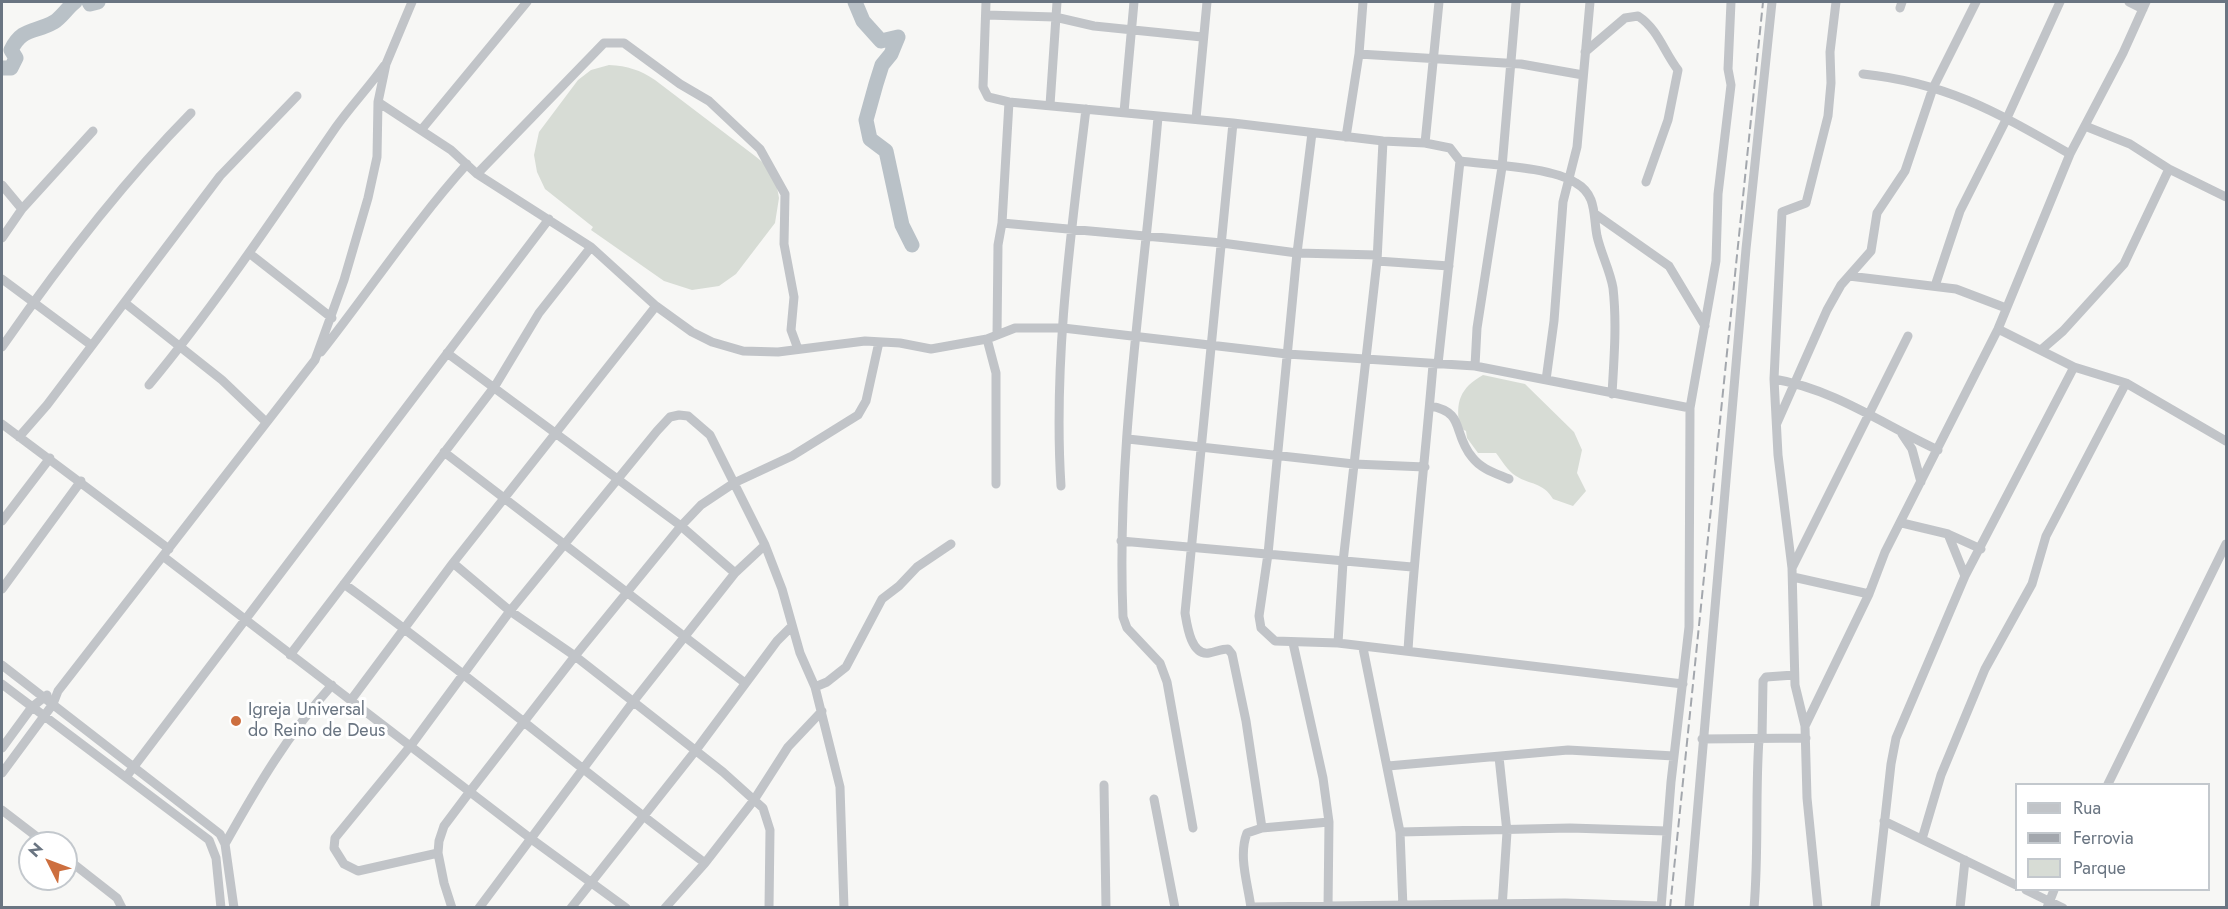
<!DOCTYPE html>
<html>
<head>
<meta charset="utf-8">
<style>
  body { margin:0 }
  #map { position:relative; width:2228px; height:909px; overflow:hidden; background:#f7f7f5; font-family:Jost,sans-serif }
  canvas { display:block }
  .frame { position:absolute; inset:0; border:3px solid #6a7582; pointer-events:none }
  .legend { position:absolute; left:2015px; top:783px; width:195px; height:108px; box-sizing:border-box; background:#fff; border:2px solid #c3c8cd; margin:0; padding:8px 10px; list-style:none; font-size:18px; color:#6a7582 }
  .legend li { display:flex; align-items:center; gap:12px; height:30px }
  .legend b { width:30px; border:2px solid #c3c8cd }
  .north { position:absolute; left:18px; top:831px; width:60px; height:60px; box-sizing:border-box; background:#fff; border:2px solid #c3c8cd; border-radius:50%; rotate:312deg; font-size:16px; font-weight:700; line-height:24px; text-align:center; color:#6a7582 }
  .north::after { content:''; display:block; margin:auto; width:21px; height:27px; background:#cd6f3f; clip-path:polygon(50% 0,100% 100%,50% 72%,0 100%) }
</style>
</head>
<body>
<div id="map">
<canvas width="2228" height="909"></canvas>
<div class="frame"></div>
<ul class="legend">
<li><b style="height:8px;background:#c1c4c8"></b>Rua</li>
<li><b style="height:8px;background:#a3a7ad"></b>Ferrovia</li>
<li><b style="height:16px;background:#d7dcd5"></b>Parque</li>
</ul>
<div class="north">N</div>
</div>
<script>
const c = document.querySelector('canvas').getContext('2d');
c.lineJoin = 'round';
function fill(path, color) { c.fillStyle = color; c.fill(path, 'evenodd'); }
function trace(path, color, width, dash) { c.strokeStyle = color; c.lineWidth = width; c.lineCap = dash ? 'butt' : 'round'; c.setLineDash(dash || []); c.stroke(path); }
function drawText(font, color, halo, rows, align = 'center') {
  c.font = font + ' Jost,sans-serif'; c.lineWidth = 6; c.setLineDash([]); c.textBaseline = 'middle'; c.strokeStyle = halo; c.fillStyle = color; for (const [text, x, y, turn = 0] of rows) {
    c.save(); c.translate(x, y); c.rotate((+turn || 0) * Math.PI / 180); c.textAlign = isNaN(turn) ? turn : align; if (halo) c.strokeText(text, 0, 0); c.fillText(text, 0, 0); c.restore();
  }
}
fill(new Path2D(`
  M609,65c19,1 31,5 46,15l100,76 11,9 11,22 2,11 -4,25 -39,51 -17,12 -27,4 -28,-9 -73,-51 2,-3 -48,-38 -8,-17 -3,-17 5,-23 39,-52 13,-10z
  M1483,375l42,9 49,48 8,18 -5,23 9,18 -13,15 -20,-7c-10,-17 -23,-14 -37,-23 -8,-5 -14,-15 -20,-23h-18l-11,-15 -1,-7 -6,-3c-5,-26 0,-40 23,-53z`), '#d7dcd5');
trace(new Path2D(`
  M89,2l1,2 8,-2
  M855,2l8,19 18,20 17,-4 -7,17 -9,11 -6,19 -10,36 4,19 16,12 16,74 10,20
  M2,68h9l5,-10 -5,-8c11,-23 24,-17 43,-28 7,-4 14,-15 21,-20`), '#b9c1c7', 15);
trace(new Path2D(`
  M986,2l-3,85 5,10 21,5 224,21 150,18 42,2 14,-141
  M2129,2l14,7
  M1900,8l2,-6
  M986,15l69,2 39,9 108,11
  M1585,52l40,-34 13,-2c20,13 26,36 40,54l-10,50 -22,62
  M1359,54l162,10 62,11
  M1863,74c85,9 135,39 207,80
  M378,102l73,48 26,24 114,73 65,59 36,26 20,10 31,9 35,1 87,-11 35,2 31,6 56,-10 28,-11h48l224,26 188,12 215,42 -1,219 -18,155 -10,126
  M1050,105l7,-103
  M1124,112l10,-110
  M1158,117c-14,165 -42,334 -35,500l4,11 33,35 7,19 26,146
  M1196,119l11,-117
  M1233,123l-48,490c2,12 6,43 24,40 7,-1 12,-4 19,-4l4,5 14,67 16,107
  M2085,126l45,18 39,25 57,28
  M422,129l105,-127
  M1312,133l-15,120 -29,301 -9,62 2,12 14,13 63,2
  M1346,137l13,-83 4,-52
  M1383,141l-6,120 -34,301 -5,81 345,41
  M1425,143l25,5 10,13c31,4 91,6 116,22 21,12 17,32 21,53 4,18 13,34 16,52 4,35 1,71 -1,106
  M477,174l127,-131h20l56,41 29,17 51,48 25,45 -1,50 10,53 -3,33 7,19
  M2,185l20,24
  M1595,214l74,52 36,60
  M1002,223l220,20 75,10 80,2
  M2,238l20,-29 71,-78
  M249,253l83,65
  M1377,261l72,5
  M1849,276l107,13 50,19
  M2,279l89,66
  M1935,286l25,-75 47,-93 53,-116
  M125,303l97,77 44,42
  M1998,329l76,38 52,16 100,58
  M997,335l1,-90 4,-22 7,-121
  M987,339l9,34v111
  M2,347c57,-82 119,-163 189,-234
  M2041,350l22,-19 61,-67 45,-95
  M321,352c49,-62 93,-129 146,-188
  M447,353l234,173 54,47
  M1438,364l22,-203
  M1475,366l2,-38 25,-161 14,-165
  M1774,379c60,10 110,46 164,71
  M1546,380l8,-59 9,-119 14,-55 13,-145
  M149,385c68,-82 127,-171 187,-258 15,-21 33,-40 48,-61
  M1430,406c36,6 22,27 42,51 9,12 23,16 37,22
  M1690,408l26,-147 2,-67 13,-109 -3,-16 3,-67
  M1777,423l50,-113 14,-25 30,-34 6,-38 28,-42 28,-83 43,-86
  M2,424l167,125
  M1902,434l10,15 9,33
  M19,437l28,-32 173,-229 77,-80
  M1128,439l226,25 71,3
  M444,452l301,231
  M1061,486c-8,-126 10,-253 25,-377
  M2,521l48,-63
  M1902,523l46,11 33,15
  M1948,534l17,42
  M1121,541l291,26
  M164,557l366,281 96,70
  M453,563l57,48 65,45 148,116 40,36 7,22 -1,78
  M1792,568l116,-232
  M1793,577l76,17
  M344,584c123,89 239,188 361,279
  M2,589l79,-108
  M1293,643l30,135 6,44 -1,86
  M1363,648l37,184 3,76
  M1408,650c6,-96 17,-190 25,-285
  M290,655l205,-269 44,-73 52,-66
  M2,665l218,169 5,10 9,64
  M2,684l207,156 7,18 5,50
  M815,687l12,-5 19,-15 36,-68 17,-13 18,-19 34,-23
  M351,700l102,-137 203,-257
  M1805,726l64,-132 16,-42 113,-223 72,-175 53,-101 23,-51
  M1702,739l104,-1
  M1762,739l1,-58 3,-4 28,-2
  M2,748l30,-41 15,-12
  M1499,757l8,75 -5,76
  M1388,766l180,-16 106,6
  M2,773l51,-69 5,-13 257,-331 29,-80 24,-82 9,-41 1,-55 8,-38 26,-62
  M126,777l423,-558
  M2108,784l118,-240
  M1104,785l2,123
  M1154,799l21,109
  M2,810l43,33
  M1884,821l132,64
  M1400,832l170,-4 97,3
  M1922,839l19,-64 44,-106 47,-85 14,-48 80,-153
  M225,844c32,-57 63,-110 107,-159
  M438,853l-80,18 -14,-7 -10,-16 1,-10 77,-94 98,-133 147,-180 13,-14 9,-2 9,1 22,19 55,110 17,44 18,64 15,34 25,100 4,121
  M66,858l51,40 5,10
  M2026,890l37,18
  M1251,907l314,-4 96,3
  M452,908l-8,-25 -6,-30 1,-12 5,-15 27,-36 104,-134 106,-130 20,-21 33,-22 58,-27 66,-41 8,-14 13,-59
  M479,908l154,-206 102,-129 30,-28
  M571,908l125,-158 81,-109 14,-14
  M665,908l40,-45 49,-63 34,-53 34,-36
  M1251,908c-3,-24 -13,-52 -4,-75l15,-5 67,-6
  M1689,908l57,-659 26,-247
  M1754,908c5,-57 1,-112 5,-169
  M1818,908l-11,-110 -2,-72 -10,-41 -3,-117 -14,-113 -4,-76 8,-167 24,-9 22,-87 3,-33 -1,-31 6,-50
  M1875,908l16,-144 5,-26 69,-162 109,-209
  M1960,908l5,-48
  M2047,908l7,-18`), '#c1c4c8', 9);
trace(new Path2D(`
  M1670,908l93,-906`), '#a3a7ad', 2, [9, 4.5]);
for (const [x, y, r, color] of [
  [236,721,6,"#cd6f3f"]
]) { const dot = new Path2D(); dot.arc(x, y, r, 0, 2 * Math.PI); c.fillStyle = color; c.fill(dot); trace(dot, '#fff', 2); }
drawText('18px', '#6a7582', '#fff', [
  ["Igreja Universal",248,711],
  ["do Reino de Deus",248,732]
], 'left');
</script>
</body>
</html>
